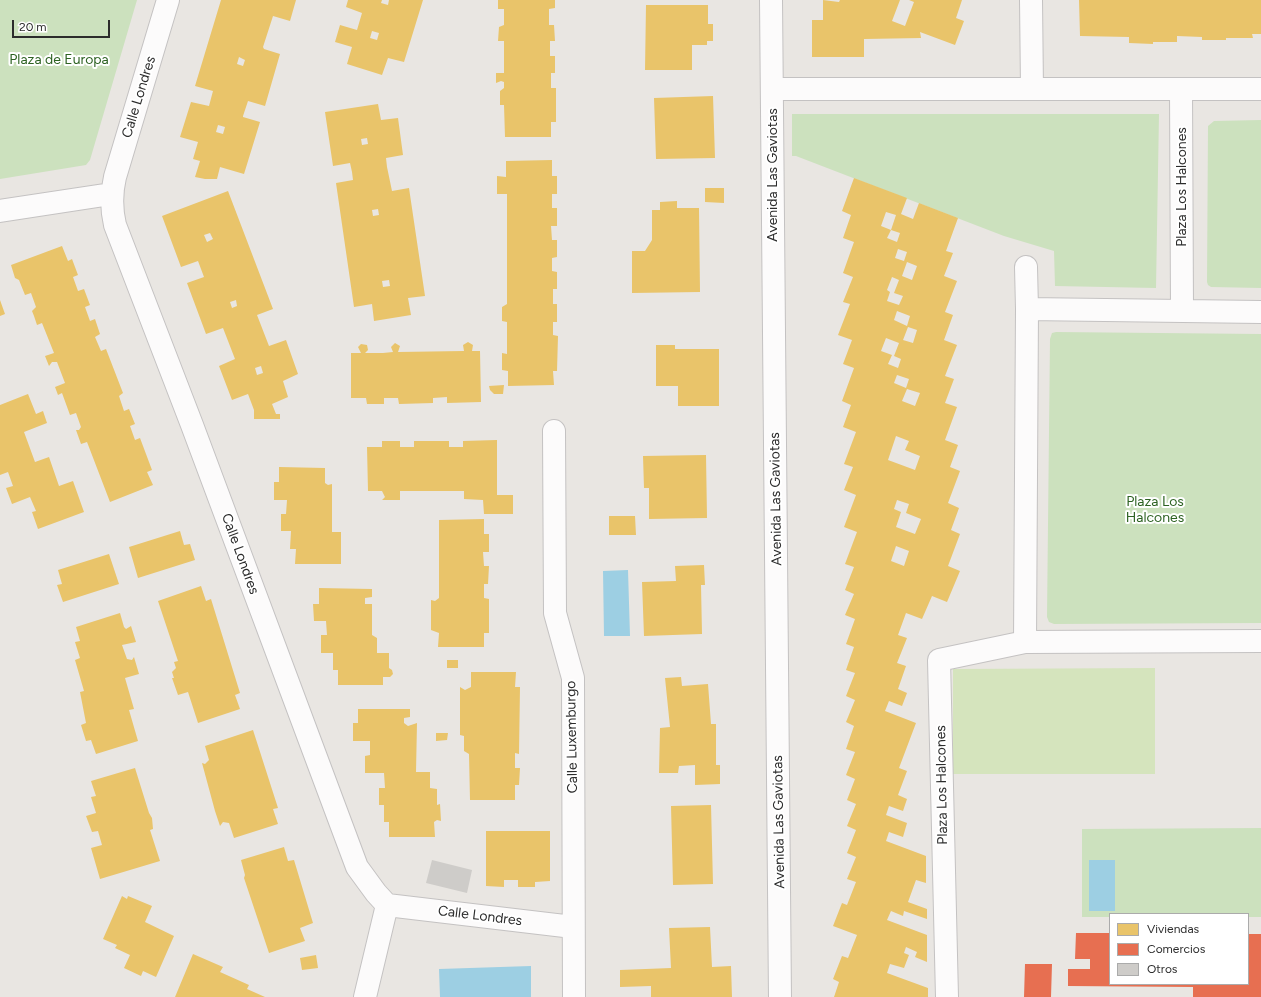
<!DOCTYPE html>
<html>
<head>
<meta charset="utf-8">
<style>
  body { margin:0 }
  #map { position:relative; width:1261px; height:997px; overflow:hidden; background:#e9e6e2; font-family:Figtree,sans-serif }
  canvas { display:block }
  .legend { position:absolute; left:1109px; top:913px; width:140px; height:72px; box-sizing:border-box; background:#fff; border:1px solid #ababab; margin:0; padding:5px 7px; list-style:none; font-size:12px; color:#2c2c2c }
  .legend li { display:flex; align-items:center; gap:8px; height:20px }
  .legend b { width:20px; border:1px solid #ababab }
  .scale { position:absolute; left:12px; top:20px; width:98px; height:18px; box-sizing:border-box; border:2px solid #2c2c2c; border-top:0; padding-left:5px; font-size:12px; line-height:14px; white-space:nowrap; color:#2c2c2c; -webkit-text-stroke:3px #fff; paint-order:stroke }
</style>
</head>
<body>
<div id="map">
<canvas width="1261" height="997"></canvas>
<ul class="legend">
<li><b style="height:11px;background:#e9c46a"></b>Viviendas</li>
<li><b style="height:11px;background:#e76f51"></b>Comercios</li>
<li><b style="height:11px;background:#ceccc9"></b>Otros</li>
</ul>
<div class="scale">20 m</div>
</div>
<script>
const c = document.querySelector('canvas').getContext('2d');
c.lineJoin = 'round';
function fill(path, color) { c.fillStyle = color; c.fill(path, 'evenodd'); }
function trace(path, color, width, dash) { c.strokeStyle = color; c.lineWidth = width; c.lineCap = dash ? 'butt' : 'round'; c.setLineDash(dash || []); c.stroke(path); }
function drawText(font, color, halo, rows, align = 'center') {
  c.font = font + ' Figtree,sans-serif'; c.lineWidth = 4; c.setLineDash([]); c.textBaseline = 'middle'; c.strokeStyle = halo; c.fillStyle = color; for (const [text, x, y, turn = 0] of rows) {
    c.save(); c.translate(x, y); c.rotate((+turn || 0) * Math.PI / 180); c.textAlign = isNaN(turn) ? turn : align; if (halo) c.strokeText(text, 0, 0); c.fillText(text, 0, 0); c.restore();
  }
}
fill(new Path2D(`
  M0,0h137l-47,160 -4,5 -86,14z
  M792,114h367l-3,174 -101,-2 -1,-35 -50,-15 -208,-80h-4z
  M1261,120v168l-50,-1 -3,-2 -1,-3 1,-156 6,-5z
  M1056,332l205,2v289l-207,1 -5,-2 -2,-5 3,-278 2,-6z
  M1261,828v89h-13v-3h-138v3h-28v-88z`), '#cce1be');
fill(new Path2D(`
  M1155,668v106h-202v-105z`), '#d5e4bd');
fill(new Path2D(`
  M628,570l2,66h-26l-1,-65z
  M1089,860h26v51h-26z
  M531,966v31h-91l-1,-28z`), '#9dcfe3');
fill(new Path2D(`
  M221,0h75l-6,21 -17,-5 -10,31 1,2 16,5 -15,52 -17,-5 -5,15v1l17,5 -16,52 -24,-7 -3,12h-12l-10,-2 5,-16 -7,-2 5,-17 -18,-5 11,-35 18,4 4,-15 -18,-5zM239,57l6,3 -2,6 -6,-2zM218,125l7,2 -2,7 -7,-2z
  M348,0h34l-1,3 7,2 1,-5h34l-19,62 -16,-4 -6,17 -35,-11 5,-17 -17,-5 5,-17 17,5 5,-17 -16,-6zM372,31l7,2 -2,7 -7,-2z
  M498,0h57v8l-6,1v16h5l1,16h-5v15h5v17h-4v15h5v34h-5v15h-46l-1,-32h-4v-14l4,-3v-6l-3,-1 -5,2v-10h8v-32h-6l1,-14 5,-2v-16h-6z
  M823,0l16,2 1,-2h60l-8,21 13,5 9,-24 -5,-2h53l-6,18 8,3 -9,24 -35,-13 1,6 -57,1v18h-52v-37h11z
  M1079,0h182v34h-9l1,4h-27v2h-24v-3l-25,-1v6h-24v2l-24,-1v-6l-49,-1z
  M646,5h62v19h5v17h-6v4h-15v25h-47z
  M713,96l2,62 -59,1 -2,-61z
  M378,104l3,16 17,-2 5,37 -17,3 1,9 5,24 17,-3 16,108 -17,2 3,17 -37,6 -2,-17 -18,3 -18,-124 17,-3 -1,-8 -2,-9 -17,3 -8,-54zM367,138l1,6 -6,1 -1,-6zM378,209l1,6 -6,1 -1,-6zM389,280l1,6 -7,1 -1,-6z
  M552,160v16h5v18h-5v14h5v18h-6l1,14h5v17l-5,1v13l5,1v17h-4v15h4v18h-4v13l5,1 -1,35h-4l1,14 -46,1v-15l-6,-1v-17l5,1v-32l-5,-1v-14l5,-3v-110h-10v-18l9,1v-16z
  M854,178l53,20 -6,16 12,5 6,-16 39,15 -12,33 7,2 -9,23 13,5 -12,31 8,3 -9,25 13,5 -12,31 9,3 -9,24 12,4 -12,33 13,5 -8,22 10,4 -12,32 11,5 -8,22 9,4 -12,32 12,5 -13,31 -15,-6 -10,23 -16,-6 -8,22 9,3 -10,25 9,3 -8,23 9,4 -5,13 -13,-5 -4,10 31,12 -17,45 8,3 -9,24 9,4 -4,12 -14,-5 -3,9 21,8 -4,14 -14,-5 -3,9 40,15v27l-10,-3 -8,22 19,7v10l-23,-8 -1,5 -12,-5 -4,9 40,15v27l-12,-5 2,-5 -11,-5 -2,6 5,2 -5,13 -14,-4 -3,9 41,15v9h-94l5,-15 -6,-3 9,-23 6,2 9,-23 -24,-9 9,-23 5,2 9,-23 -9,-3 9,-22 -9,-4 9,-23 -9,-4 9,-22 -9,-4 8,-21 -9,-4 9,-23 -9,-3 8,-23 -8,-4 9,-22 -9,-4 9,-23 -9,-3 8,-23 -8,-3 9,-25 -10,-4 9,-21 -9,-4 9,-23 -9,-3 12,-32 -13,-5 12,-32 -12,-5 9,-23 -9,-3 12,-32 -13,-5 8,-22 -9,-4 12,-33 -11,-4 9,-24 -14,-5 12,-31 -7,-2 10,-25 -10,-4 11,-31 -11,-4 8,-23 -9,-4zM886,212l10,3 -5,15 9,3 -3,9 -10,-4 4,-8 -10,-4zM898,249l9,3 -3,9 -9,-3zM907,262l10,4 -5,14 -10,-4zM892,277l7,3 -5,13 9,3 -4,9 -12,-4 3,-9 -3,-2zM897,311l13,5 -3,10 -13,-6zM908,327l9,3 -4,13 -10,-3zM886,338l13,5 -5,13 7,3 -3,9 -10,-4 4,-9 -11,-4zM897,375l12,4 -3,9 -12,-5zM907,389l13,4 -5,13 -13,-5zM896,436l13,5 -4,9 15,6 -5,14 -27,-10zM897,500l12,4 -3,9 15,6 -6,15 -19,-7 5,-15 -7,-3zM896,546l13,5 -5,15 -13,-5z
  M705,188h19v15l-19,-1z
  M228,191l45,118 -16,6 12,31 17,-6 12,34 -15,7 5,16 -16,7 4,10h4v5h-26v-9l-6,-16 -16,6 -13,-34 16,-7 -12,-31 -17,6 -19,-51 17,-6 -6,-16 -17,6 -19,-51zM210,233l3,6 -6,3 -3,-7zM236,300l1,6 -5,2 -2,-6zM261,366l2,7 -6,2 -2,-7z
  M677,201v7h22l1,84 -68,1v-42h13l7,-11v-30h8v-8z
  M62,246l6,15 4,-2 6,16 -5,2 5,14 6,-2 6,16 -5,2 5,14 5,-2 5,15 -5,3 6,14 5,-2 17,44 -4,3 5,15 5,-2 6,15 -5,2 5,14 5,-2 12,32 -5,2 6,13 -43,17 -23,-60 -6,2 -5,-14h3l2,-3 -5,-14 -6,2 -8,-22 -4,2 -3,-8 10,-4 -8,-21h-5l-3,4 -4,-10 9,-3 -12,-30 -5,2 -3,-9 -2,-5 4,-4 -5,-14 -6,2 -6,-15 -4,-2 -4,-13z
  M0,300l5,14 -5,2z
  M468,342l5,3 -1,6h8l1,51 -34,1v-6l-14,1v5l-34,1 -1,-6h-14v6h-17l-1,-6h-15v-45h10l-3,-6 3,-3 6,1 1,5 -3,3h18l10,-1 -2,-5 4,-4 5,3 -2,6 66,-1 -1,-6z
  M656,345h19v4h44v57h-41v-20h-22z
  M504,385l-1,9h-9l-4,-4 -1,-4z
  M28,394l8,20 7,-3 4,12 -23,9 11,30 14,-5 10,29 14,-5 11,31 -46,17 -6,-17 4,-1 -6,-14 -18,7 -6,-16 7,-2 -5,-14 -8,3v-70z
  M497,440v55h16v19h-29l-1,-14 -19,-1v-8h-64v9h-18l3,-3 -3,-6h-14l-1,-44h15v-6h18v6h14v-6h35v6h14v-6z
  M706,455l1,63 -58,1v-31h-5l-1,-32z
  M279,467l46,1v15l3,2 4,-1v48h9v32h-46l1,-15h-6l1,-18h-10v-17h5l1,-14h-13v-18h5z
  M609,516h26l1,19h-27z
  M484,519v15h5v18h-6l1,14h5l-1,18h-4v14l5,1v34h-5v14h-46l1,-14 -8,-3v-30l4,1 4,-3v-78z
  M180,531l4,14 6,-1 5,16 -57,18 -9,-31z
  M109,554l10,30 -56,18 -6,-17 5,-1 -4,-14z
  M704,565l1,20h-4l1,49 -58,2 -2,-54 34,-1 -1,-15z
  M201,586l5,15 5,-2 29,94 -5,2 5,14 -42,14 -10,-31 -10,3 -6,-17h2l-2,-6 4,-4 -2,-6 4,-1 -20,-60z
  M319,588l53,1v8l-7,1v6h7v31l5,3v15h12v15l3,2 1,4 -3,3h-7v8h-45v-15h-5v-17h-12v-18h6l-1,-14h-12l-1,-17h6z
  M120,613l4,14 2,2 5,-3 5,16 -14,3 5,14 5,1 2,-3 5,17 -14,4 9,31 -5,1 9,31 -42,13 -5,-14 -5,1 -5,-16 5,-2 -6,-31 4,-1 -9,-31 5,-2 -5,-16 5,-1 -4,-14z
  M447,660h11v8h-11z
  M471,672h45l-1,15h5l-1,67 -4,-1v15h5l-1,17h-4v15h-45l-1,-46 -5,-3v-15l-4,-1v-48l5,3 6,-3z
  M681,677l1,9 26,-2 3,40h5v41h4v19l-25,1v-20l-16,1 -1,7h-19l1,-45 10,-1 -5,-49z
  M358,709h52v8l-6,1v5l4,3 9,-3 -1,49h14v16l7,1v16l3,-1 1,17 -4,-1 -3,2 1,15h-46v-15h-5v-17h-5v-17h6l-1,-15h-19v-17l5,-1v-14h-17v-18h5z
  M253,730l25,78 -5,1 5,15 -44,14 -5,-15 -6,-1 -3,4 -5,-15 -13,-48 3,1 4,-4 -4,-14z
  M436,733h12l-1,7 -11,1z
  M135,768l14,45 3,5 1,11 -3,1 10,31 -60,18 -9,-31 11,-3 -4,-14 -6,1 -6,-16 10,-3 -5,-16 5,-1 -5,-15z
  M711,805l2,79 -40,1 -2,-79z
  M486,831h64v50l-15,1v5h-17v-7h-14v7l-18,-1z
  M284,847l4,14 6,-1 19,63 -13,5 5,13 -36,12 -25,-75 1,-3 -4,-15z
  M122,896l5,3 1,-3 24,10 -7,16 29,14 -18,41 -13,-6 -2,5 -17,-8 6,-13 -15,-7 2,-3 -14,-6z
  M710,927l2,40 19,-1 1,31h-81v-11l-31,1v-17l51,-2 -2,-40z
  M193,954l30,13 -3,5 29,13 -2,4 18,8h-90z
  M316,955l2,13 -16,2 -2,-12z`), '#e9c46a');
fill(new Path2D(`
  M1076,933h34v51h138v-50h13v63h-68v-10l-125,-1v-17h22v-10h-15z
  M1025,964h27l-1,33h-27z`), '#e76f51');
fill(new Path2D(`
  M432,860l40,10 -5,23 -41,-10z`), '#ceccc9');
const street = new Path2D(`
  M168,0l-53,177c-4,17 -4,31 0,48l77,200 165,442 19,26 11,12 186,22
  M771,0l9,997
  M1031,0l1,89
  M772,89h489
  M1181,89l1,221
  M0,211l111,-17
  M1026,267l1,42
  M1261,312l-234,-3 -2,333 236,-1
  M554,431l1,182 18,65 1,319
  M365,997l22,-92
  M947,997l-8,-337 86,-18`);
trace(street, '#c4c2c2', 24);
trace(street, '#fcfbfb', 22);
drawText('14px', '#2d6222', '#fff', [
  ["Plaza de Europa",59,60],
  ["Plaza Los",1155,502],
  ["Halcones",1155,518]
]);
drawText('14px', '#2c2c2c', '#fff', [
  ["Calle Londres",139,97,-73],
  ["Avenida Las Gaviotas",773,175,-90],
  ["Plaza Los Halcones",1182,187,-90],
  ["Avenida Las Gaviotas",776,499,-91],
  ["Calle Londres",240,554,70],
  ["Calle Luxemburgo",572,737,-91],
  ["Plaza Los Halcones",942,785,-91],
  ["Avenida Las Gaviotas",779,822,-91],
  ["Calle Londres",480,916,7]
]);
</script>
</body>
</html>
